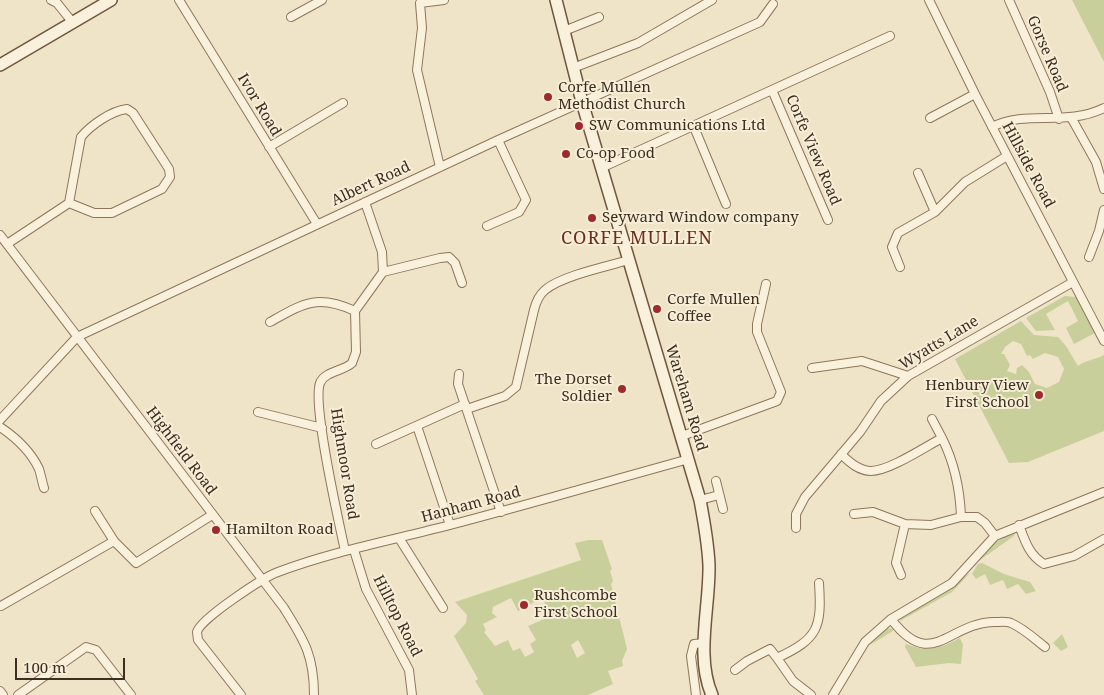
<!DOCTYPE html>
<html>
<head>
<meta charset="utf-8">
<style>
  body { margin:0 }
  #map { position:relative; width:1104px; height:695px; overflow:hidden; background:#f0e4c8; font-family:"Noto Serif",serif }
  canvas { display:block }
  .scale { position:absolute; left:15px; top:658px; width:110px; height:22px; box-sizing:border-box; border:2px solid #3d2e20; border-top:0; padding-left:6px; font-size:15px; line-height:18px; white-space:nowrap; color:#3d2e20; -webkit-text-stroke:4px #f7eed8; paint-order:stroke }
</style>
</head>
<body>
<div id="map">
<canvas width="1104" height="695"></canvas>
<div class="scale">100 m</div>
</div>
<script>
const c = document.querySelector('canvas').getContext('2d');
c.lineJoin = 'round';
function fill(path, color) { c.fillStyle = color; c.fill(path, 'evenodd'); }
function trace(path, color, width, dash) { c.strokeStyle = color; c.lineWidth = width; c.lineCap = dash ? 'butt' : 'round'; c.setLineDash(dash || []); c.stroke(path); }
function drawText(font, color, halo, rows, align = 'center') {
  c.font = font + ' "Noto Serif",serif'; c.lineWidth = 4; c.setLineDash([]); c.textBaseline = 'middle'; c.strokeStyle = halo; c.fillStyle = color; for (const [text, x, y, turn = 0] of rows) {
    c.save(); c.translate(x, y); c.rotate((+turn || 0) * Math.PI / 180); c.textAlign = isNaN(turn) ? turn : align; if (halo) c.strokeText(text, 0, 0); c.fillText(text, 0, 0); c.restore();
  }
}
fill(new Path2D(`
  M1072,0h32v62z
  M1065,296l11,1 19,36 -21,11 -8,-16 12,-7 -10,-20 -22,13 9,16 -19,1 -10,-13z
  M1021,321l13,14 24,2 8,9 12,20c7,-6 17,-6 26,-11v76l-76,31 -19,1 -54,-104zM1013,341l8,3 6,12 3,-1 3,4 12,-6 13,4 6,12 -5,13 -12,6 -12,-4 -6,-12 -7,-7 -5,3 -1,6 -9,-3 3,-6 -6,-11h-3l4,-7z
  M1012,532h3l-1,4 -34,24 12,-15z
  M589,540h13l10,29 -2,2 3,10 -2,3 16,65 -5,12 1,5 -15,5 5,13 -25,11h-104l-9,-14 3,-2 -24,-43 12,-13 1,-8 -12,-13 126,-42 -6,-17zM511,598l7,13 24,-13 9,18 -23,10 8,14 -6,4 4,8 -9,5 -5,-9 -7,3 -5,-11 -13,6 -11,-14 2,-1 -3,-7 14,-7 -5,-4 1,-6zM578,640l7,13 -8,5 -6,-13z
  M982,563l22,11 26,8 6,9 -10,3 -8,-10 -11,5 -4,-9 -13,5 -5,-11 -9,5 -4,-5 6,-10z
  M971,572l-19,20 -52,29 1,-4 43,-24z
  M886,628l7,1v2l-23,14z
  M1062,634l6,13 -7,4 -8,-8z
  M960,638l3,7 -2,19 -12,-1 -33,4 -11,-20 1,-3c21,9 35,4 54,-6z`), '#c9cf9b');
const street = new Path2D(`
  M51,0l6,3 16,20
  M179,0l138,224
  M929,0l46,94 129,247
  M1009,0l41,92 9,27
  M291,17l31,-17
  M564,31l35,-14
  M573,68l65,-25 74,-43
  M772,90l56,130
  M930,118l45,-24
  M1072,119l24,43 8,27
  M694,127l32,77
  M992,127c36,-18 73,0 112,-19
  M269,147l74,-44
  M440,167l-23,-97 5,-42 -2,-25 24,-3
  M601,168l289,-132
  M918,173l17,39
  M487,226l32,-14 7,-12 -28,-60
  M0,235l284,373c20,32 30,47 30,87
  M7,244l62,-41 25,10h18l50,-24 8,-12 -1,-8 -36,-56 -6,-4c-16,2 -36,16 -46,28l-12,66
  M1089,257l10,-26 5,-21
  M900,267l-8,-20 6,-14 37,-21 30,-30 42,-26
  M383,272l57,-14 9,-1 6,6 7,20
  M270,322c34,-19 47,-28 85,-11
  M812,368l50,-7 46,15
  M459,374l-1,10 43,128
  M467,409l38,-13 11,-9 18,-77c2,-8 5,-15 11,-20 16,-14 63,-24 84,-30
  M258,412l64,16
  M932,419l10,19
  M0,420l77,-83 421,-197 262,-118 13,-18
  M417,426l33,99
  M0,427c15,10 31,25 39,42 2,6 3,13 5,19
  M682,436l95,-35 4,-9 -24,-60v-8l9,-40
  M376,444l89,-40
  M841,454c8,8 18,17 30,17 18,0 54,-24 71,-33 13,26 18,50 19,79
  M716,481l7,28
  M700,500l19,-5
  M95,511l19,30
  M854,514l19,-2 32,12 26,1 30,-8h16l8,6 10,13
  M1019,525c6,16 10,30 25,39l30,-8 30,-17
  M796,528v-14l9,-17 55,-65 21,-31 27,-25 165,-94
  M399,538l44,70
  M354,550l12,39 43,81 3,25
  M345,551c-6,-29 -33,-146 -25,-168 5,-12 24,-12 32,-20l4,-11 -1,-41 28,-39 -1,-20 -17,-50
  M901,575l-5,-12 9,-39
  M1,606l113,-65 22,22 76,-48
  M891,619c41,54 57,3 104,3 5,0 12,-1 16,1 12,5 24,16 34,24
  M735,670l12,-9 23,-12 7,9
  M0,691l3,4
  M18,695l68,-48 10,3 35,45
  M241,695l-43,-55 -1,-8c3,-13 67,-55 81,-60 56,-21 115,-32 172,-47 80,-21 159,-44 239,-66
  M696,695l-5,-39 3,-12 11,-1
  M811,695l-18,-14 -16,-23c41,-19 45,-30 42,-75
  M833,695l32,-53 26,-23 61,-36 43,-47 109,-44`);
const secondary = new Path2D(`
  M556,0l26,102 118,398c4,21 8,43 9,65 1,41 -14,91 3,130
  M0,65l111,-65`);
trace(street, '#8d765c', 10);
trace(secondary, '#6f573f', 14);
trace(street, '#faf1dc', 8);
trace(secondary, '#faf1dc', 11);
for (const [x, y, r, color] of [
  [548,97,5,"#9e2a2b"],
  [579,126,5,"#9e2a2b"],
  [566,154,5,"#9e2a2b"],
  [592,218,5,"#9e2a2b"],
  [657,309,5,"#9e2a2b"],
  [622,389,5,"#9e2a2b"],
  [1039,395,5,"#9e2a2b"],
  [216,530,5,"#9e2a2b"],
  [524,605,5,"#9e2a2b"]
]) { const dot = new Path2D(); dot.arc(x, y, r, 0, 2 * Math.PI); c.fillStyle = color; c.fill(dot); trace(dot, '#f7eed8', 2); }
drawText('15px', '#3d2e20', '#f7eed8', [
  ["Gorse Road",1047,54,67],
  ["Ivor Road",259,105,59],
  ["Corfe View Road",813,150,67],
  ["Hillside Road",1028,165,62],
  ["Albert Road",371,184,-25],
  ["Wyatts Lane",939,343,-31],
  ["Wareham Road",686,398,73],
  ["Highfield Road",181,451,53],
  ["Highmoor Road",344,464,81],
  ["Hanham Road",471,505,-15],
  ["Hilltop Road",397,616,63]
]);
drawText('15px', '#3d2e20', '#f7eed8', [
  ["Corfe Mullen",558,88],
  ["Methodist Church",558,105],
  ["SW Communications Ltd",589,126],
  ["Co-op Food",576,154],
  ["Seyward Window company",602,218],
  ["Corfe Mullen",667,300],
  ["Coffee",667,317],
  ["The Dorset",612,380,"right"],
  ["Soldier",612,397,"right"],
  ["Henbury View",1029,386,"right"],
  ["First School",1029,403,"right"],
  ["Hamilton Road",226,530],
  ["Rushcombe",534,596],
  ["First School",534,613]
], 'left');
c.letterSpacing = '1px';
drawText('18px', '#6b2e1e', '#f7eed8', [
  ["CORFE MULLEN",637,239]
]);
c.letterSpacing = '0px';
</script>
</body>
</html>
